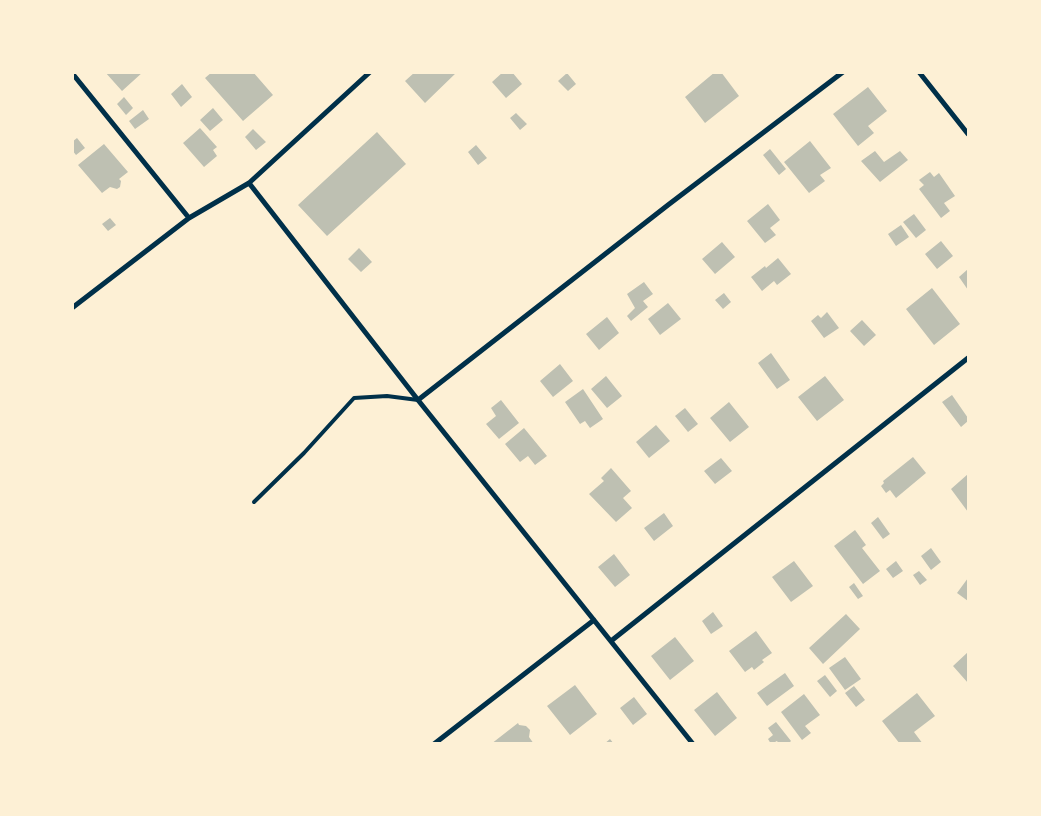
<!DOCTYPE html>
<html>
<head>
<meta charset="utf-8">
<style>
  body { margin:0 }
  #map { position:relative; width:1041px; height:816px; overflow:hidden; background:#fdf0d5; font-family:"Work Sans",sans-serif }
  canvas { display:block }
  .frame { position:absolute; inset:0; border:74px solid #fdf0d5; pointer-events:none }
</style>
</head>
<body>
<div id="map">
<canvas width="1041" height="816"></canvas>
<div class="frame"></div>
</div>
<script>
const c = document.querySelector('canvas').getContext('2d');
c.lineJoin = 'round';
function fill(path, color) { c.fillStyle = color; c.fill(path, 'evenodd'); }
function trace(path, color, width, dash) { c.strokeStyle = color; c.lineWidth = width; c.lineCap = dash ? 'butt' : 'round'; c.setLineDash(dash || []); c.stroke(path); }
fill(new Path2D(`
  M105,72h38l-21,19z
  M212,72h41l20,23 -30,26 -38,-43z
  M415,72h42l-32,31 -20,-22z
  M503,72h9l10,12 -16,14 -14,-16z
  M715,72h6l18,24 -34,27 -20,-26z
  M567,73l9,11 -8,7 -10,-10z
  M182,84l10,13 -11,10 -10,-13z
  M868,87l19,24 -19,15 6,7 -16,13 -25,-32z
  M124,97l9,11 -7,7 -9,-11z
  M213,108l10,12 -13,11 -10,-11z
  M143,110l6,9 -14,10 -6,-8z
  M516,113l11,11 -7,6 -10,-12z
  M200,128l17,19 -4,3 4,6 -13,11 -21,-24z
  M253,129l13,13 -10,8 -11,-13z
  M377,132l29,32 -79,72 -29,-31z
  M77,138l8,10 -9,7 -4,-5v-8z
  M810,141l21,27 -11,7 5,6 -16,12 -25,-31z
  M104,144l24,28 -9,7 2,2 -1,6 -3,2 -7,-2 -8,6 -24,-28z
  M476,145l11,13 -9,7 -10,-13z
  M770,149l16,20 -7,6 -16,-20z
  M875,151l9,11 16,-11 8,9 -28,22 -19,-21z
  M930,172l4,5 5,-4 16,23 -11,7 6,8 -9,7 -22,-29 5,-4 -5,-5z
  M768,204l12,16 -10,8 6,7 -11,8 -18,-22z
  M914,214l12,16 -10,8 -13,-16z
  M110,218l6,7 -8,6 -6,-7z
  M901,225l8,12 -13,9 -8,-12z
  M941,241l12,15 -16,13 -12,-15z
  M722,242l13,15 -20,17 -13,-15z
  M359,248l13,14 -11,10 -13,-13z
  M778,258l13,16 -14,11 -3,-4 -12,10 -11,-14 14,-11 1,2z
  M968,269v21l-9,-13z
  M644,282l9,12 -10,7 5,6 -17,14 -4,-5 8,-8 -8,-14z
  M932,288l28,36 -26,21 -28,-36z
  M724,293l7,9 -8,7 -8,-9z
  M668,303l13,16 -21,16 -12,-16z
  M827,312l12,16 -15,10 -13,-17 7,-6 3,3z
  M607,317l12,16 -20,17 -13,-16z
  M862,320l14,15 -12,11 -14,-15z
  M771,353l19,27 -13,9 -19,-26z
  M560,364l13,17 -20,16 -13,-16z
  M606,376l16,20 -15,12 -16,-19z
  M825,376l19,24 -27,21 -19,-24z
  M583,389l20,30 -13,9 -5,-7 -5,3 -15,-22z
  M952,395l16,23v3l-7,6 -19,-25z
  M501,400l18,23 -20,16 -13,-15 10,-8 -5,-8z
  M729,402l20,25 -19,15 -20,-24z
  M685,408l13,16 -10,8 -13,-16z
  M656,425l14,16 -21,17 -13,-16z
  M524,428l23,28 -12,9 -7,-9 -8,6 -15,-18z
  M913,457l13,16 -30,25 -6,-8 -4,3 -5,-7 3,-3 -1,-2z
  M721,458l11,13 -17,13 -11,-13z
  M611,468l20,23 -8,7 9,10 -16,14 -27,-28 15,-13 -3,-3z
  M968,474v38l-17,-23z
  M664,513l9,13 -19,15 -10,-13z
  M878,517l12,17 -7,5 -12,-16z
  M855,530l11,15 -4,3 18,23 -17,13 -29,-38z
  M931,548l10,14 -10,8 -10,-14z
  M614,554l16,21 -15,12 -17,-20z
  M794,561l19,25 -22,16 -19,-25z
  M896,561l7,10 -10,7 -7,-9z
  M919,571l8,9 -7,5 -7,-10z
  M968,578v23l-11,-8z
  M854,583l9,13 -5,3 -9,-12z
  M713,612l10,14 -12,8 -9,-13z
  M846,614l14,15 -37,35 -14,-16z
  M756,631l16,22 -10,7 2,2 -10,8 -2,-3 -7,5 -16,-21z
  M675,637l19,24 -24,19 -19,-24z
  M968,652v31l-15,-17z
  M845,657l16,22 -16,11 -16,-22z
  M785,673l9,13 -27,20 -10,-13z
  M825,675l12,16 -7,6 -13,-16z
  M575,685l22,29 -27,21 -23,-29z
  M854,686l11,14 -9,7 -11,-14z
  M717,692l20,26 -22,18 -21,-26z
  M917,693l18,23 -21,16 9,12h-23l-18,-23z
  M804,694l16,21 -15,11 6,7 -9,7 -21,-28z
  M634,697l13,17 -14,11 -13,-17z
  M776,722l15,19 -3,3h-9l-2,-3 -6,3 -3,-5 5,-4 -5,-7z
  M518,723l1,2 7,1 4,4 -1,7 5,7h-43z
  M610,739l4,5h-10z`), '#bec0b2');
trace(new Path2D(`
  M254,502l50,-49 50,-55 33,-2 31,4`), '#003049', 4);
trace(new Path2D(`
  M919,72l49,62
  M72,73l117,145
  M249,183l169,217 275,344
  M72,308l117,-90 60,-35 121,-111
  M418,400l250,-195 175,-133
  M611,641l357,-283
  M434,744l160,-124`), '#003049', 5);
</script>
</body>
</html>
